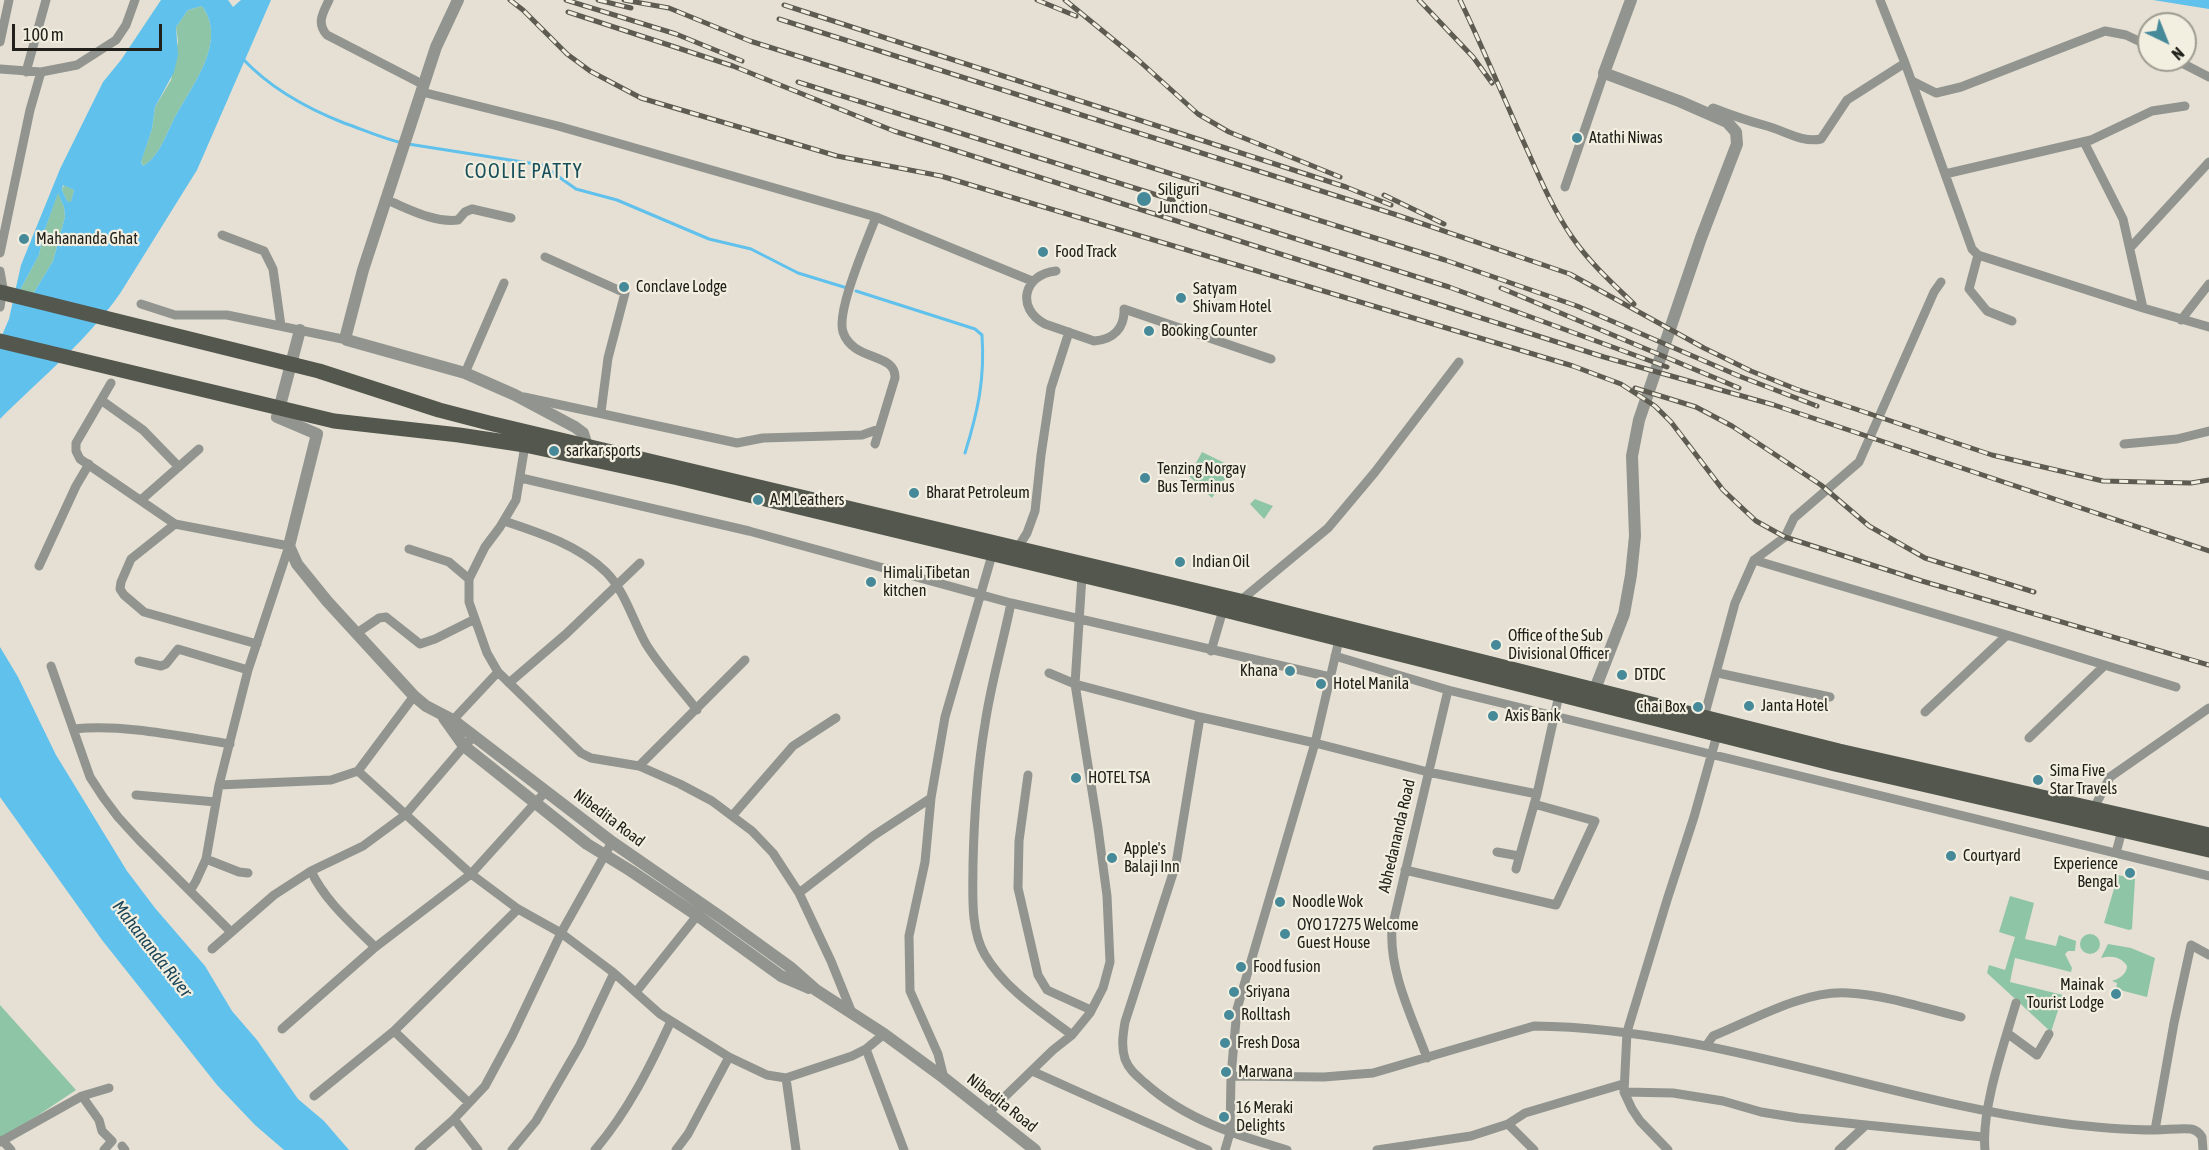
<!DOCTYPE html>
<html>
<head>
<meta charset="utf-8">
<style>
  body { margin:0 }
  #map { position:relative; width:2209px; height:1150px; overflow:hidden; background:#e5e0d3; font-family:"Asap Condensed",sans-serif }
  canvas { display:block }
  .north { position:absolute; left:2137px; top:12px; width:60px; height:60px; box-sizing:border-box; background:#f2eee0; border:2px solid #9e9c91; border-radius:50%; rotate:137deg; font-size:16px; font-weight:700; line-height:24px; text-align:center; color:#21201a }
  .north::after { content:''; display:block; margin:auto; width:21px; height:27px; background:#468999; clip-path:polygon(50% 0,100% 100%,50% 72%,0 100%) }
  .scale { position:absolute; left:12px; top:24px; width:150px; height:27px; box-sizing:border-box; border:3px solid #21201a; border-top:0; padding-left:8px; font-size:18px; line-height:21px; white-space:nowrap; color:#21201a; -webkit-text-stroke:4px #f2eee0; paint-order:stroke }
</style>
</head>
<body>
<div id="map">
<canvas width="2209" height="1150"></canvas>
<div class="north">N</div>
<div class="scale">100 m</div>
</div>
<script>
const c = document.querySelector('canvas').getContext('2d');
c.lineJoin = 'round';
function fill(path, color) { c.fillStyle = color; c.fill(path, 'evenodd'); }
function trace(path, color, width, dash) { c.strokeStyle = color; c.lineWidth = width; c.lineCap = dash ? 'butt' : 'round'; c.setLineDash(dash || []); c.stroke(path); }
function drawText(font, color, halo, rows, align = 'center') {
  c.font = font + ' "Asap Condensed",sans-serif'; c.lineWidth = 4.5; c.setLineDash([]); c.textBaseline = 'middle'; c.strokeStyle = halo; c.fillStyle = color; for (const [text, x, y, turn = 0] of rows) {
    c.save(); c.translate(x, y); c.rotate((+turn || 0) * Math.PI / 180); c.textAlign = isNaN(turn) ? turn : align; if (halo) c.strokeText(text, 0, 0); c.fillText(text, 0, 0); c.restore();
  }
}
fill(new Path2D(`
  M202,6c27,37 -13,83 -29,115 -7,14 -15,37 -30,45l-2,-5 11,-32 3,-22 16,-27 7,-39 -2,-14 12,-17z
  M64,185l10,5 -3,13 -4,-2 -5,-11z
  M58,192l6,15 1,10 -12,44 -20,33 -13,-4 19,-35 4,-20z
  M1202,452l35,17 -16,14 -9,15 -23,-22z
  M1255,499l18,7 -9,13 -14,-15z
  M2118,875l17,4 -3,50 -3,1 -25,-7z
  M2010,896l24,7 -9,36 31,7 3,-11 17,6 -1,10h-7l-3,3 7,14 -1,4 -56,-14 -5,24 53,13 -12,37 -64,-59 2,-8 16,5 10,-33 -16,-5z
  M2080 944a10 10 0 1 1 20 0a10 10 0 1 1-20 0Z
  M2108,944l23,4 24,10 -8,39 -31,-8 1,-6 -5,-2c7,-2 15,-7 15,-15 -5,-9 -16,-11 -26,-8z
  M0,1005l76,85 -39,26 -37,22z`), '#8ec5a7');
fill(new Path2D(`
  M161,0h67l5,7 8,-7h30l-74,170 -76,122c-33,48 -80,86 -121,127v-79l9,-21 12,-54 39,-96 43,-87 18,-22zM202,6c27,37 -13,83 -29,115 -7,14 -15,37 -30,45l-2,-4 11,-33 3,-22 19,-35 4,-17 -2,-28 12,-17zM63,185l11,5 -3,12 -4,-1 -5,-11zM58,193l6,14 1,10 -12,44 -20,33 -13,-4 19,-35 4,-20z
  M2153,0h56v9z
  M0,647l18,30 38,78 71,116 28,37 50,58 27,45 25,29 41,59 26,22 25,29h-65l-29,-25 -38,-40 -115,-145 -102,-143z`), '#60c1ec');
trace(new Path2D(`
  M243,59c28,30 63,49 101,64 20,7 38,15 58,20
  M408,144l134,21 34,24 41,11 92,39 42,10 47,24 49,15
  M856,291l119,38 7,6c3,44 -4,76 -17,118`), '#60c1ec', 3);
trace(new Path2D(`
  M329,0c-6,13 -13,23 -2,35l97,50
  M1880,0l25,63 67,186 6,6 165,53 66,19
  M0,42l9,-42
  M2176,60l33,17
  M0,69l41,3 36,-7 39,-25 10,-15 9,-25
  M26,72l20,-72
  M1912,81l24,12 25,-6 144,-56 21,4 23,11
  M422,92l136,34 318,91 156,64
  M1708,114l5,-6c18,7 35,13 54,18 18,5 35,17 54,13l26,-39 58,-37
  M2084,142l39,77 20,89
  M1945,174l146,-34 61,-29 33,-5
  M1565,187l39,-114
  M387,200c22,9 47,23 71,20l7,-8 7,-3 39,9
  M222,235l42,16 9,18 8,57
  M2130,248l79,-86
  M0,253l30,-143 11,-38
  M1978,255l-9,34 18,22 25,10
  M545,257l80,36 -17,65 -7,54
  M0,271l3,17 -3,19
  M1056,271c-32,3 -41,37 -11,53l49,17c19,-1 31,-13 30,-32l147,50
  M141,304l34,11h52l120,25
  M2181,320l28,-36
  M465,373l39,-90
  M111,383l-35,60v8l4,8 95,65 114,22 -41,124 -29,115 -13,74 -10,22 -6,10
  M524,397l213,46 26,-5 99,-3 17,-6
  M101,400l42,30 36,37
  M875,444l20,-66c1,-26 -42,-16 -52,-46 -7,-21 24,-91 33,-115
  M2124,444l53,-5 32,-8
  M525,445l-9,55 -16,27 -15,20 -16,32v23l18,51 11,19 83,81 10,5 48,8 41,18 32,17 40,30 21,22 26,40 32,68 21,52
  M521,478l228,53 262,72 319,74
  M141,500l58,-51
  M504,521c36,12 74,24 102,51 19,19 27,49 40,72 14,23 34,44 51,66
  M175,524l-44,35 -10,23 -1,7 4,6 20,17 113,32
  M409,549l40,13 20,17
  M1017,549l10,-16 8,-22 6,-56 10,-67 18,-56
  M1754,560l253,75 169,52
  M39,566l37,-80 13,-22
  M1240,601l88,-73 47,-56 84,-110
  M1011,603c-8,40 -20,80 -26,121 -8,47 -11,94 -12,141 0,29 -3,64 12,90 21,35 55,56 87,80
  M357,633l22,-15 7,-1 34,27 15,-5 40,-20
  M1211,651l12,-41
  M1335,656l113,34 761,186
  M139,661l22,5 5,-2 12,-15 70,21
  M51,666l39,111 13,20 15,20 21,23 92,92
  M1049,673l26,11 125,33 115,26 113,29 109,22
  M1718,673l112,24
  M509,683l57,-49 74,-71
  M1925,712l82,-77
  M1200,717l-24,147 -51,158c-2,12 -4,25 0,37 4,11 12,17 20,24 41,37 91,52 142,67
  M1704,717l31,-114 19,-43 31,-23 9,-19 65,-56 75,-170 7,-10
  M453,720l45,-48
  M73,729c53,-5 105,7 157,15
  M2029,738l75,-72
  M639,766l106,-106
  M358,771l113,103 47,35 43,24 53,40 46,41 69,43 38,18 19,3 66,-22 14,-7 18,-15
  M1028,775l-9,66 -1,47 20,87 9,15 44,20
  M219,785l112,-5 27,-9 56,-75
  M136,795l80,7
  M2093,810l17,-33 99,-69
  M733,815l60,-69 43,-28
  M1497,852l22,4
  M2116,853l6,-23
  M206,859l33,13 9,1
  M1516,869l21,-75 22,-99
  M1405,870l151,35 39,-84 -61,-17
  M311,871c14,30 41,53 64,76
  M799,893l74,-57 58,-38
  M212,949l62,-54 37,-24 52,-25 42,-31 59,-69 10,-9
  M636,992l64,-80
  M282,1029l91,-80 98,-75 75,-83
  M394,1031l75,72
  M2007,1033l30,22 12,-21
  M1706,1046l7,-10c40,-16 91,-46 135,-43 38,2 76,15 113,24
  M866,1049l38,101
  M1427,1058c-15,-41 -38,-86 -35,-130l56,-238
  M1032,1071l176,79
  M1231,1076l93,1 49,-4 161,-47c179,2 349,74 526,97 31,4 63,7 95,7 12,0 24,-2 36,-1 5,1 8,3 11,8l1,13
  M786,1078l10,72
  M944,1078l-6,-24 -28,-63 -1,-55 16,-74 6,-64 14,-81 47,-162
  M1624,1092l49,1 50,8 38,11 37,6 185,19
  M82,1096l17,24 3,11 10,10 -8,9
  M314,1096l80,-65 124,-122
  M987,1114l66,-64 19,-15 18,-22 13,-25 7,-26 -3,-66 -9,-68 -23,-144 7,-108
  M454,1119l24,31
  M1508,1124l26,26
  M2155,1130l19,-107 17,-78 18,10
  M2,1140l9,10
  M0,1142l82,-46 27,-8
  M122,1146l3,4
  M419,1150l35,-31 31,-33 27,-50 49,-103 51,-91
  M512,1150l24,-29 44,-76 34,-72
  M595,1150c33,-39 55,-83 76,-129
  M676,1150l12,-16 41,-77
  M1225,1150l5,-17 1,-57 6,-67 78,-266 24,-103
  M1377,1150l94,-14 37,-12 17,-11 98,-29
  M1668,1150l-28,-29 -8,-12 -8,-17 3,-60 40,-132 27,-83 23,-82
  M1839,1150l27,-25
  M1985,1150c-4,-41 19,-106 31,-147`), '#92958f', 9);
trace(new Path2D(`
  M458,0l-22,47 -73,223 -17,65 1,5 118,33 50,22 60,32 8,6 4,13
  M300,330l-23,87 40,17 -28,112 8,18 30,37 87,95 12,10 27,14 159,122 110,76 68,49 26,23 68,44 60,44 91,72
  M1595,689l29,-75 7,-39 4,-39 -3,-80 7,-36 62,-182 36,-94 -1,-12 -9,-10 -48,-21 -75,-28 27,-73
  M444,718l20,28 123,98 44,27 67,45 83,60 28,12`), '#92958f', 12);
trace(new Path2D(`
  M0,292l319,79 120,39 50,13 751,178 599,150 370,84
  M0,341l334,80 125,14 66,10 153,33 503,121 654,165 374,86`), '#53574d', 15);
const rail = new Path2D(`
  M510,0l13,10 44,44 23,17 51,27 196,58 104,20 632,190 48,18 34,22 16,16 52,68 33,31 29,16 137,44 287,84
  M566,0l110,34 66,27
  M598,0l33,8
  M624,0l45,8 81,33 695,219 132,46 162,70 78,30
  M1037,0l39,16
  M1065,0l72,59 61,55 31,18 111,45
  M1419,0l54,57 19,26
  M1460,0c21,44 40,89 60,134 16,35 30,71 52,103 17,25 40,46 62,67
  M784,5l562,182 45,18
  M568,12l165,54 161,65 710,226 170,48 435,146
  M779,19l618,196 173,59 134,74 47,23 45,18 196,66 111,26 88,2 18,-3
  M798,82l651,205 218,80
  M1384,195l60,29
  M1501,288l238,100
  M1635,388l61,19 36,19 89,59 48,41 56,32 109,34`);
trace(rail, '#5d5b52', 5);
trace(rail, '#f2eee0', 3, [9]);
for (const [x, y, r, color] of [
  [1577,138,6,"#468999"],
  [1144,199,8,"#468999"],
  [24,239,6,"#468999"],
  [1043,252,6,"#468999"],
  [624,287,6,"#468999"],
  [1181,298,6,"#468999"],
  [1149,331,6,"#468999"],
  [554,451,6,"#468999"],
  [1145,478,6,"#468999"],
  [914,493,6,"#468999"],
  [758,500,6,"#468999"],
  [1180,562,6,"#468999"],
  [871,582,6,"#468999"],
  [1496,645,6,"#468999"],
  [1290,671,6,"#468999"],
  [1622,675,6,"#468999"],
  [1321,684,6,"#468999"],
  [1749,706,6,"#468999"],
  [1698,707,6,"#468999"],
  [1493,716,6,"#468999"],
  [1076,778,6,"#468999"],
  [2038,780,6,"#468999"],
  [1951,856,6,"#468999"],
  [1112,858,6,"#468999"],
  [2130,873,6,"#468999"],
  [1280,902,6,"#468999"],
  [1285,934,6,"#468999"],
  [1241,967,6,"#468999"],
  [1234,992,6,"#468999"],
  [2116,994,6,"#468999"],
  [1229,1015,6,"#468999"],
  [1225,1043,6,"#468999"],
  [1226,1072,6,"#468999"],
  [1224,1117,6,"#468999"]
]) { const dot = new Path2D(); dot.arc(x, y, r, 0, 2 * Math.PI); c.fillStyle = color; c.fill(dot); trace(dot, '#f2eee0', 2); }
drawText('16px', '#21201a', '#f2eee0', [
  ["Atathi Niwas",1589,138],
  ["Siliguri",1158,190],
  ["Junction",1158,208],
  ["Mahananda Ghat",36,239],
  ["Food Track",1055,252],
  ["Conclave Lodge",636,287],
  ["Satyam",1193,289],
  ["Shivam Hotel",1193,307],
  ["Booking Counter",1161,331],
  ["sarkar sports",566,451],
  ["Tenzing Norgay",1157,469],
  ["Bus Terminus",1157,487],
  ["Bharat Petroleum",926,493],
  ["A.M Leathers",770,500],
  ["Indian Oil",1192,562],
  ["Himali Tibetan",883,573],
  ["kitchen",883,591],
  ["Office of the Sub",1508,636],
  ["Divisional Officer",1508,654],
  ["Khana",1278,671,"right"],
  ["DTDC",1634,675],
  ["Hotel Manila",1333,684],
  ["Janta Hotel",1761,706],
  ["Chai Box",1686,707,"right"],
  ["Axis Bank",1505,716],
  ["Sima Five",2050,771],
  ["Star Travels",2050,789],
  ["HOTEL TSA",1088,778],
  ["Apple's",1124,849],
  ["Balaji Inn",1124,867],
  ["Courtyard",1963,856],
  ["Experience",2118,864,"right"],
  ["Bengal",2118,882,"right"],
  ["Noodle Wok",1292,902],
  ["OYO 17275 Welcome",1297,925],
  ["Guest House",1297,943],
  ["Food fusion",1253,967],
  ["Mainak",2104,985,"right"],
  ["Tourist Lodge",2104,1003,"right"],
  ["Sriyana",1246,992],
  ["Rolltash",1241,1015],
  ["Fresh Dosa",1237,1043],
  ["Marwana",1238,1072],
  ["16 Meraki",1236,1108],
  ["Delights",1236,1126]
], 'left');
drawText('16px', '#21201a', '#f2eee0', [
  ["Nibedita Road",609,818,37],
  ["Abhedananda Road",1397,836,-77],
  ["Nibedita Road",1002,1103,38]
]);
drawText('italic 18px', '#1c4658', '#f2eee0', [
  ["Mahananda River",152,949,52]
]);
c.letterSpacing = '1.5px';
drawText('20px', '#174f5b', '#f2eee0', [
  ["COOLIE PATTY",524,172]
]);
c.letterSpacing = '0px';
</script>
</body>
</html>
